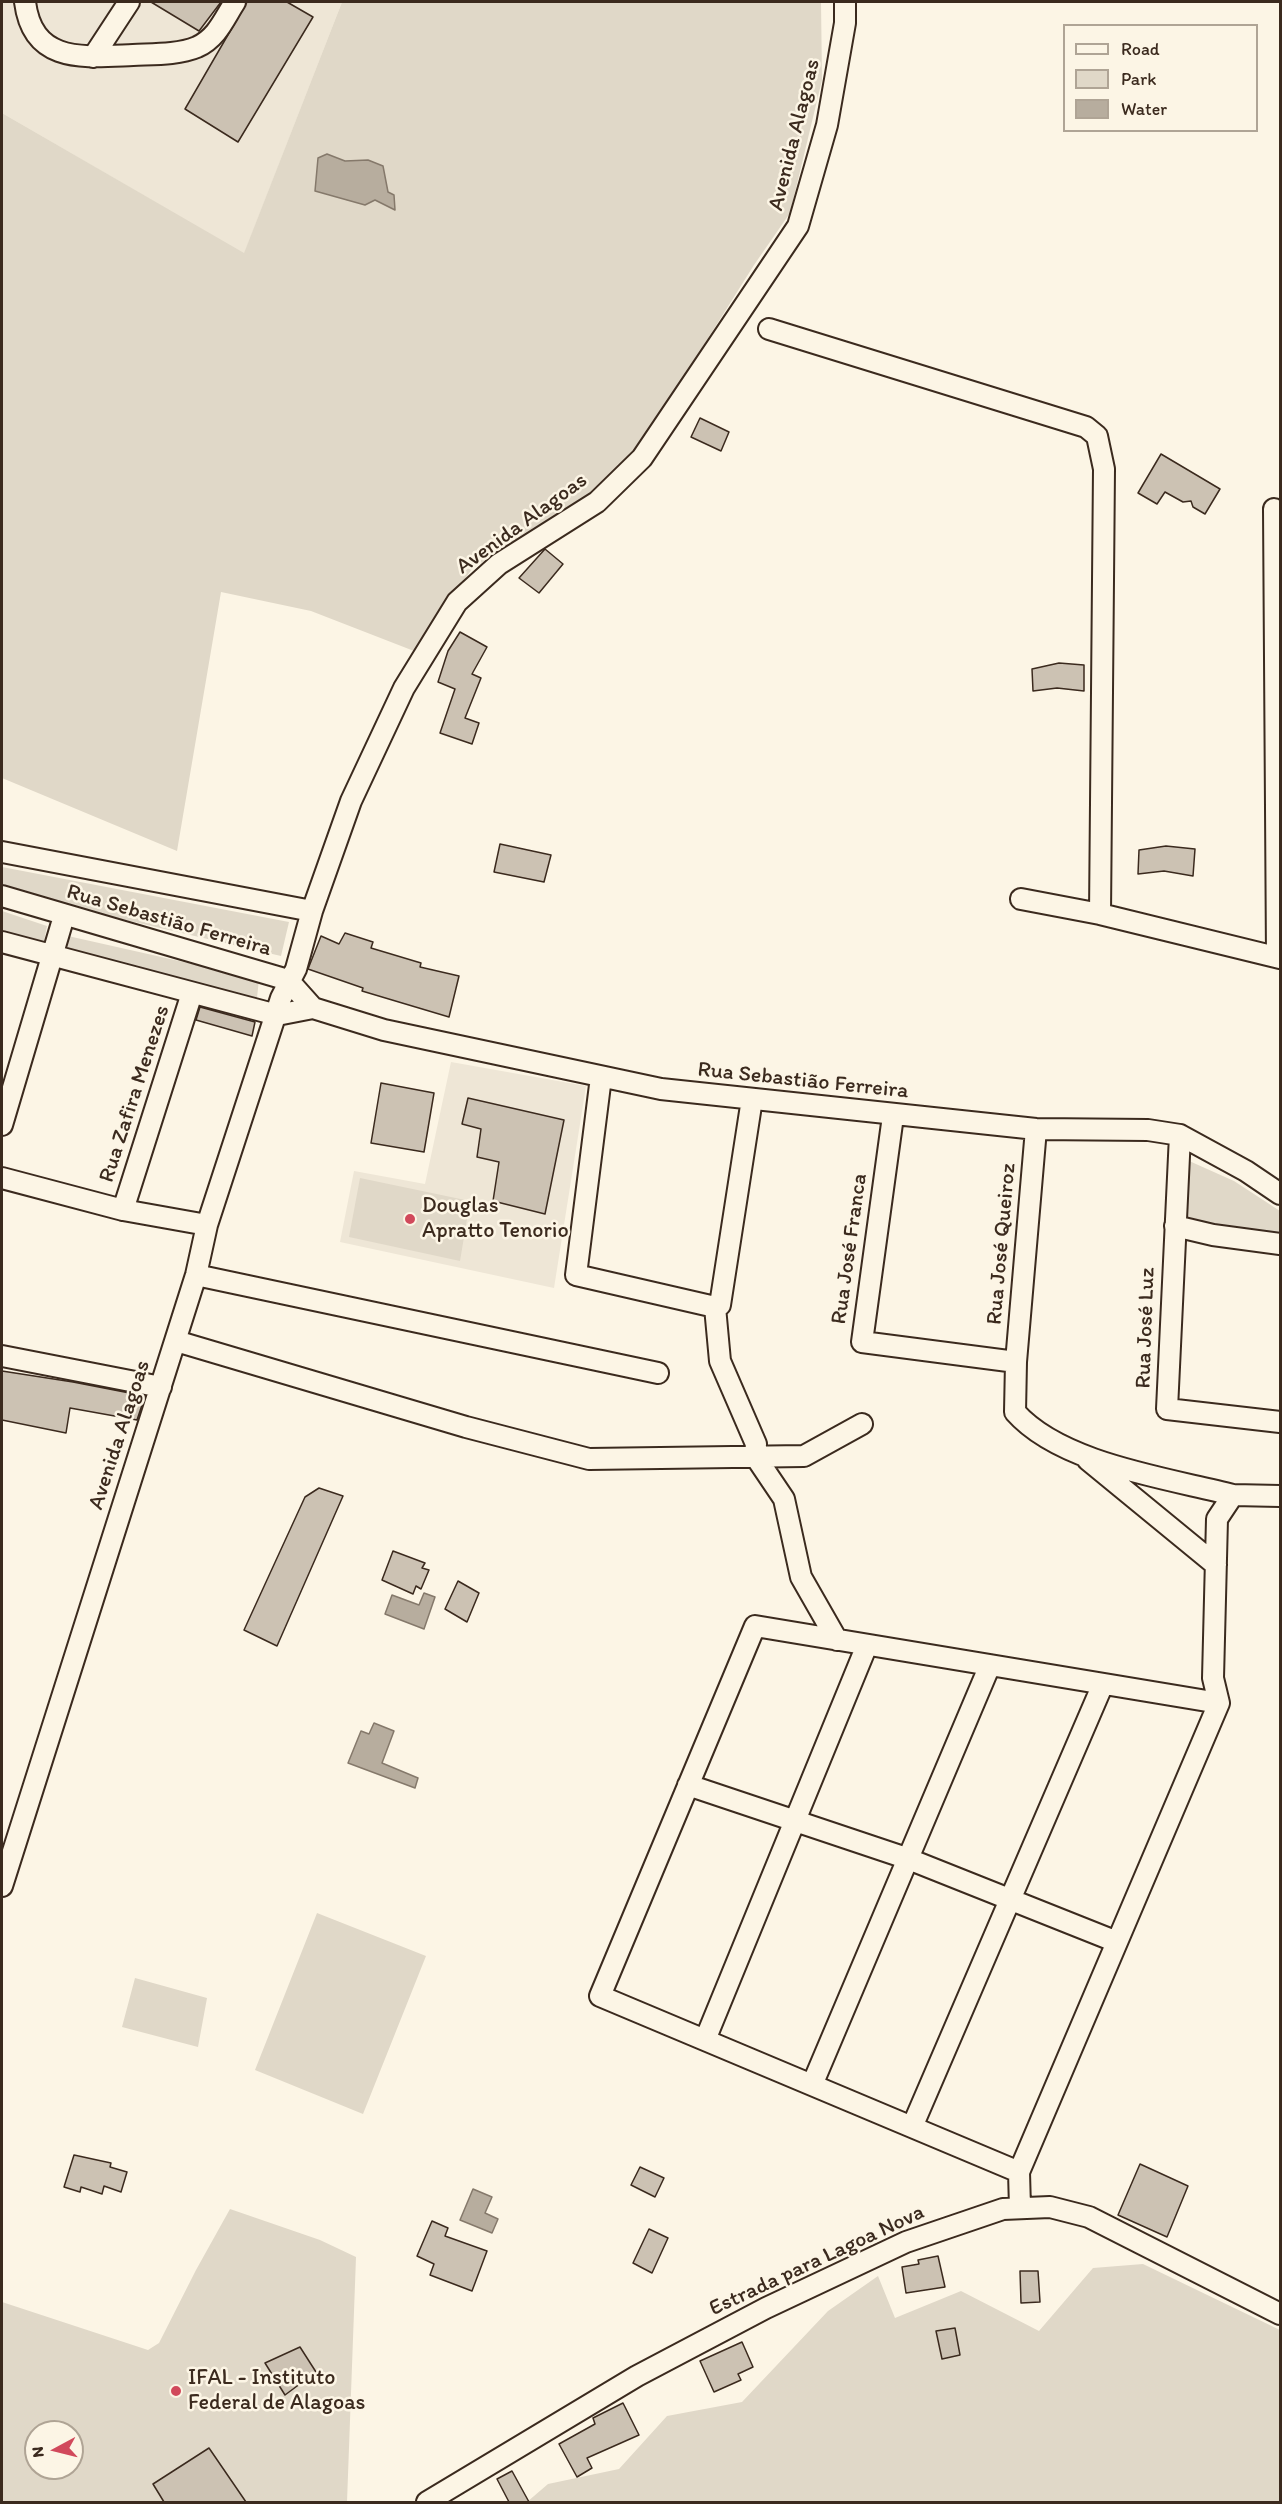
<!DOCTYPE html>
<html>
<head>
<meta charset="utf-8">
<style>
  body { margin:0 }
  #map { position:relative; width:1282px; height:2504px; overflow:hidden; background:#fcf5e5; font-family:Itim,sans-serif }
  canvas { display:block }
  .frame { position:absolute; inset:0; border:3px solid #3b2a1e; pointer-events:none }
  .legend { position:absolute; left:1063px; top:24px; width:195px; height:108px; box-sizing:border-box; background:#fcf5e5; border:2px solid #afa495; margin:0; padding:8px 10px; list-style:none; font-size:18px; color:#3b2a1e }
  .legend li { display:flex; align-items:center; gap:12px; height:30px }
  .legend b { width:30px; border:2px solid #afa495 }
  .north { position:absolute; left:24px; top:2420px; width:60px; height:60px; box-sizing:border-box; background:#fcf5e5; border:2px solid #afa495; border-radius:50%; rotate:263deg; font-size:16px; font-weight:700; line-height:24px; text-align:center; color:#3b2a1e }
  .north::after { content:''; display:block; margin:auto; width:21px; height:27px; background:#d1495b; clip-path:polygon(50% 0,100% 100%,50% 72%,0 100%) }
</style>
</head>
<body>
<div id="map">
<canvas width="1282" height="2504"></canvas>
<div class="frame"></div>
<ul class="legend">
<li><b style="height:8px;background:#fcf5e5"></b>Road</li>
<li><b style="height:16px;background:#e0d8c8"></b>Park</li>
<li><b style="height:16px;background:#b7ad9e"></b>Water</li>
</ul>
<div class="north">N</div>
</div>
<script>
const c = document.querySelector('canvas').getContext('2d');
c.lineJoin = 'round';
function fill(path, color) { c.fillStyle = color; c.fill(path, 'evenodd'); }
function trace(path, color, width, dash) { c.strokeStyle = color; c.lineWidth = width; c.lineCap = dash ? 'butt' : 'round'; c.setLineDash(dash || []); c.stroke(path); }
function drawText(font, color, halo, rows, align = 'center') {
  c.font = font + ' Itim,sans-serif'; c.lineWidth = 5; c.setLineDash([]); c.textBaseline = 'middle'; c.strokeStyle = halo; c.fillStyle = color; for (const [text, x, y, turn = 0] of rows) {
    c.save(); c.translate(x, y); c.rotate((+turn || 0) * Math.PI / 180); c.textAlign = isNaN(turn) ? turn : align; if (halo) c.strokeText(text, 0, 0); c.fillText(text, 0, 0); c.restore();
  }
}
fill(new Path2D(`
  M2,2h340l-98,252 -242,-141z
  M451,1062l135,24 -32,202 -214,-46 14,-71 71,13z`), '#eee6d6');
fill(new Path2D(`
  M342,2h479l1,78 -32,133 -36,52 -118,188 -49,44 -62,36 -53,36 -58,82 -103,-40 -90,-19 -44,259 -175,-73v-665l242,140z
  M2,867l287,55 -8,34 -164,-38 -115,-31z
  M2,911l45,15 -4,20 -41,-12z
  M68,936l191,43 -2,19 -192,-44z
  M1187,1160l47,21 46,30v26l-94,-14 -4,-6z
  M360,1178l110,23 -10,60 -111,-24z
  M317,1913l109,43 -63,158 -108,-44z
  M135,1978l72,20 -9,49 -76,-20z
  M230,2209l90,31 36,17 -9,245h-345v-200l146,48 11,-7 37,-73zM36,2432h36v36h-36z
  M1143,2264l137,66v172h-753l21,-18 71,-15 48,-53 75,-14 86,-91 50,-35 17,42 66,-27 78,40 54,-63z`), '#e0d8c8');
const water = new Path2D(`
  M327,154l18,7 23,-1 15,6 5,26 6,3 1,15 -20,-10 -10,5 -50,-14 3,-33z
  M424,1593l11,4 -11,32 -39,-15 7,-19 27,10z
  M374,1723l20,8 -12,32 36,15 -3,10 -67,-25 13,-32 8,3z
  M473,2189l19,8 -7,16 13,6 -6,14 -32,-13z`);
fill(water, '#b7ad9e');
trace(water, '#85796b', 1.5);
const building = new Path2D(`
  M151,2h70l-22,29z
  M247,2h40l26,15 -75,125 -53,-33z
  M700,418l29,14 -8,19 -30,-14z
  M1161,454l59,35 -15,25 -12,-7 -2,-6 -8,1 -18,-10 -8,12 -19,-11z
  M545,549l18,15 -24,29 -20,-15z
  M460,632l27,15 -15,27 9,4 -16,40 14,5 -7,21 -32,-11 15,-44 -17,-7 10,-31z
  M1059,663l25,2v26l-27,-3 -24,3 -1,-22z
  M500,844l51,11 -7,27 -50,-10z
  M1166,846l29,3 -2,27 -29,-5 -26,3 1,-24z
  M345,933l28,9 -2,6 50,15 -1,4 39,9 -10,41 -87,-26 1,-3 -55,-19 13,-33 18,8z
  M200,1007l55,15 -3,14 -56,-16z
  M381,1083l53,10 -10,59 -53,-9z
  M468,1098l96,22 -19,94 -52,-13 6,-39 -22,-5 4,-28 -19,-5z
  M2,1371l71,11 72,14 -8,24 -67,-12 -4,25 -64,-13z
  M319,1488l24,8 -66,150 -33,-16 61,-133z
  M393,1551l32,12 -3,5 7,2 -8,19 -5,-3 -3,8 -31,-14z
  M458,1581l21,12 -12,29 -22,-13z
  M74,2155l37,8 -1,4 17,5 -6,20 -17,-6 -2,8 -21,-7 -1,5 -16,-5z
  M1140,2164l48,22 -21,51 -49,-22z
  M640,2167l24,11 -9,19 -24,-12z
  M432,2221l16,7 -3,8 42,15 -15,40 -42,-16 4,-11 -17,-8z
  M649,2229l19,9 -16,35 -19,-10z
  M938,2256l7,31 -39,6 -4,-26 17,-3 -1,-4z
  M1020,2271h18l2,31 -19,1z
  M955,2328l5,27 -18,4 -6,-28z
  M742,2342l11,25 -15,7 3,6 -27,12 -14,-31z
  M300,2347l16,25 -31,23 -20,-32z
  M623,2403l16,32 -52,23 5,10 -15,9 -18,-33 36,-20 -2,-6z
  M209,2448l37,54h-82l-11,-18z
  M512,2471l17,31h-20l-12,-23z`);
fill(building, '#ccc2b3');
trace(building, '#3b2a1e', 1.5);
const minor = new Path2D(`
  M25,2c8,62 58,55 108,53 19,-1 45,0 64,-8 20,-9 27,-28 38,-45
  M93,57l36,-55
  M769,329l317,98 11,9 7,33 -4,445
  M1274,509l3,448
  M2,852l310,59
  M2,896l286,84 25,28
  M1021,899l79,15 180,44
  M2,942l275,73 36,-7 71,22 277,59 375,40 112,1 32,5 66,36 34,23
  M601,1077l-25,198 139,32 5,-2 32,-206
  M893,1116l-31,226 154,20
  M2,1125l62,-209
  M1036,1129l-20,233 -1,50c46,52 152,66 218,83
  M1180,1135l-13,274 113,13
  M2,1178l121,32 84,15
  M123,1210l69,-217
  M1175,1226l38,9 67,9
  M196,1275l462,98
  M715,1307l5,54 36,83 -1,12 29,43 17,78 36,63
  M176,1341l290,86 123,32 215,-3 58,-32
  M2,1356l159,31
  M1088,1460l128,105
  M688,1785l218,73 211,84
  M2,1886l194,-611 11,-50 74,-227 15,-29 16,-58 39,-110 53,-113 53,-86 42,-38 98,-62 45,-44 156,-232 29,-101 18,-102v-21
  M705,2040l162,-395
  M812,2085l178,-420
  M912,2127l191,-443
  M1019,2172l-419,-176 155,-370 464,77
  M1020,2208l-1,-36 200,-469 -6,-25 4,-159 16,-24 47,1
  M427,2502l210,-126 129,-68 140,-66 97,-33 47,-2 39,10 191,97`);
trace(minor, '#3b2a1e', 24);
trace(minor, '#fcf5e5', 20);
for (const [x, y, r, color] of [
  [410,1219,6,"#d1495b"],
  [176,2391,6,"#d1495b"]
]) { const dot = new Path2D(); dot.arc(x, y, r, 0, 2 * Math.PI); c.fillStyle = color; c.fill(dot); trace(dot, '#fcf5e5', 2); }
drawText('22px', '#3b2a1e', '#fcf5e5', [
  ["Avenida Alagoas",795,135,-76],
  ["Avenida Alagoas",522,524,-36],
  ["Rua Sebastião Ferreira",169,921,16],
  ["Rua Sebastião Ferreira",803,1081,6],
  ["Rua Zafira Menezes",135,1094,-72],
  ["Rua José Queiroz",1002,1244,-85],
  ["Rua José Franca",850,1249,-82],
  ["Rua José Luz",1146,1328,-88],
  ["Avenida Alagoas",120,1435,-72],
  ["Estrada para Lagoa Nova",817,2261,-25]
]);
drawText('22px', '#3b2a1e', '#fcf5e5', [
  ["Douglas",422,1206],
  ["Apratto Tenorio",422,1231],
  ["IFAL - Instituto",188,2378],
  ["Federal de Alagoas",188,2403]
], 'left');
</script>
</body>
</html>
